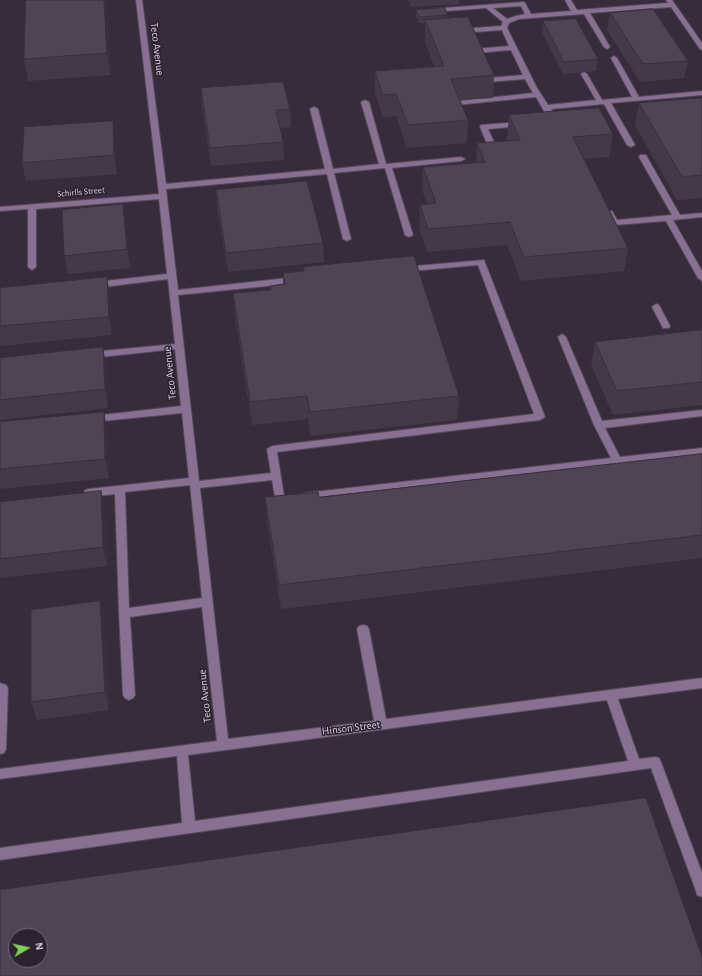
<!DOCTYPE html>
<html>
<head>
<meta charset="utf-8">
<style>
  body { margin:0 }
  #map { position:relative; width:702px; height:976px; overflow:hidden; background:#362c3b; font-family:"Alegreya Sans",sans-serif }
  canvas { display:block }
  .north { position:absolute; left:8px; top:928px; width:40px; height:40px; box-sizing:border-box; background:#2c2231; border:1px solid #726976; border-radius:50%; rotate:81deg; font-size:11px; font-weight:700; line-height:16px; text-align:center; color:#dad3dd }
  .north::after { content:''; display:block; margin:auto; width:14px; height:18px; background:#80d051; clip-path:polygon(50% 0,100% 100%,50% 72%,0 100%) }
</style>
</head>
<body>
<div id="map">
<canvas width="702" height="976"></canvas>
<div class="north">N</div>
</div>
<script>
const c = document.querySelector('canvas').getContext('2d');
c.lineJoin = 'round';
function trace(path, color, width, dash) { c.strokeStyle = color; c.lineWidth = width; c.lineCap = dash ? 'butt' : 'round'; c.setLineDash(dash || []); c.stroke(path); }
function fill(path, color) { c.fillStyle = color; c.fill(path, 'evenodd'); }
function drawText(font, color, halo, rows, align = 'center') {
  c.font = font + ' "Alegreya Sans",sans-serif'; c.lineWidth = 3; c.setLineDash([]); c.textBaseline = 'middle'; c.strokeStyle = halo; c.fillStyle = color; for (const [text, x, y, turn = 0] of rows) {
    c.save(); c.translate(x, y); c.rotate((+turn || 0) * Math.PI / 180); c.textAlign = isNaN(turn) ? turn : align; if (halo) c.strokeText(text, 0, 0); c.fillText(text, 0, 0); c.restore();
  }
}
const minor = new Path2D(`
  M136,0h6l24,184 159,-15 -15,-60 4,-2 4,2 15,60 46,-5 -18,-62 4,-2 4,2 17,62 75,-7 4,2 -4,2 -69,7 21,67 -4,2 -4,-2 -20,-67 -51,5 17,66 -4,2 -4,-2 -16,-65 -161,15 12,101 119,-13 4,3 -4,3 -119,12 21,186 72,-8 -4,-24 5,-3 262,-32 -56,-149 -77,7 -1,-2 1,-2 3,-1 80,-7 61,157 -5,3 -263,32 7,44h7l1,3 -1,3 -11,2 -4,-1 -4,-23 -72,8 28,251 146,-18 -17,-92 2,-3 4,-1 4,1 2,3 17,90 316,-41v10l-84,11 21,60 16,-2 4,1 2,4 41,111v24l-5,-2 -1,-4 -45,-123 -651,92v-12l182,-25 -5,-67 -177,23v-10l217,-28 -15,-134 -72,10 5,78 -2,3 -4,2 -4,-2 -2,-3 -4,-82 -4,-119 -26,3 -4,-1 -1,-3 1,-3 4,-1 100,-11 -7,-65 -89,9 -5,-3 5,-3 88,-10 -6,-57 -83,9 -5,-3 5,-3 83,-8 -7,-65 -72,9 -4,-3 4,-3 71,-8 -8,-75 -123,10v58l-4,3 -4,-3v-58l-28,2v-4l159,-13zM190,485l12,113 -73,10 -4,-116zM607,700l21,61 -433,60 -7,-66z
  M565,0h6l6,10 91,-7 -2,-3h6l30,43v7l-2,-1 -29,-42 -81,6 20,34 -3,2 -3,-2 -20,-33 -65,5 -10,4 -2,5 30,60 11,17 48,-5 -15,-26 3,-2 3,2 15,26 30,-3 -21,-39 3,-2 3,2 22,39 63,-6v4l-91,8 24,42 -4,2 -4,-2 -23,-41 -53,5 8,12 -4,2h-4l-15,-26 -80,8v-4h3l74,-8 -8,-14 -37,3 -4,-2 4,-2 35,-3 -12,-25 -36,3 -3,-2 3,-2 34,-3 -7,-16 -42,3 -3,-2 3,-2 41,-3 2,-4 -17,-14 -53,4 -3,-2 1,-1 92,-7 2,1 6,11 40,-3zM521,6l4,8 -9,2 -9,3 -14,-11z
  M520,122l4,2 -1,2 -35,3 11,24 -4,2h-3l-12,-28 1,-2z
  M640,155h6l1,2 33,58 22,-2v4l-29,3 29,51v10l-4,-3 -32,-57 -52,4h-3l-6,-12 4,-2h3l5,9 55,-5 -33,-58z
  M656,304l3,1 11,21 -1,2h-6l-1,-2 -10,-19z
  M562,334l4,3 36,84 100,-11v6l-97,12 15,29 82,-9v6l-397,47 -4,-1 -1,-3 1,-3 4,-1 306,-35 -17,-33 -36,-88z
  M0,683l6,2 2,3 -2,61 -2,4 -4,1z`);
trace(minor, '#544a58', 2);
fill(minor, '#877091');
fill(new Path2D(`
  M26,0h79l2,15 4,60 -83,6 -4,-22z
  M408,0h51v4l-48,3z
  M495,0h17l-17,1z
  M416,10l31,5v4l47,56 -1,23 -33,2 8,20 -1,23 -60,5 -11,-32 -13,2 -8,-25v-22l59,-5 -9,-24v-19h-6l-3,-7z
  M610,13l78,48 -4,17 -44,4 -33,-52z
  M543,21l55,38 -2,12 -33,3 -21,-41z
  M201,88l89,21 1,18 -11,1 3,14 1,18 -73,6 -9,-60z
  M702,98v100l-25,2 -42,-75 4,-22z
  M509,115l104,19 -4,23 -25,2 44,89 -4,23 -103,10 -14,-36 -80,7 -8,-24 1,-23 7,-1 -5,-14 1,-23 53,-5 1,-19 31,-2 -1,-3z
  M115,139l2,35 -91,7 -4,-18z
  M216,190l107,53 1,19 -96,10 -11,-64z
  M123,204l2,19 5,45 -62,6 -4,-18z
  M304,267l155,129 -2,24 -146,16 -3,-17 -56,6 -17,-108 -2,-24 37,-3v-4l13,-2v-11l21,-2z
  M107,277l3,19 2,39 -112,11v-58z
  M702,330v75l-89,10 -22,-50 4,-23z
  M103,347l3,19 2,42 -108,12v-62z
  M104,412l3,19 2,47 -109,11v-67z
  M702,454v104l-421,51 -14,-88 -2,-24h54z
  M101,491l4,19 2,56 -107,12v-76z
  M104,619l5,91 -72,10 -6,-18z`), '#443a47');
fill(new Path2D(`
  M104,0l3,15 4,60 -4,-22z
  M113,121l2,18 2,35 -3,-19z
  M123,204l2,19 5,45 -3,-19z
  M107,277l3,19 2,39 -3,-18z
  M103,347l3,19 2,42 -3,-19z
  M104,412l3,19 2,47 -4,-19z
  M101,491l4,19 2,56 -4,-19z
  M100,601l4,18 5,91 -4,-18z`), '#37303a');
const building = new Path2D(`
  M26,0h78l3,53 -83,6z
  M445,8l2,7 -28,2 -3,-7z
  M653,9l35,52 -45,3 -33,-51z
  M468,17l26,58 -43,4 17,41 -60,5 -12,-31 -13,1 -8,-24 69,-5 -19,-46z
  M576,19l22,40 -34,3 -21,-41z
  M283,82l7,27 -14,1 7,32 -73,6 -9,-60z
  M702,98v77l-20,2 -43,-74z
  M599,108l14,26 -40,3 55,111 -104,9 -14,-35 -82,7 -8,-24 16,-2 -13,-36 62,-5 -8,-19 43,-3 -11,-25z
  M113,121l1,34 -92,8 2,-36z
  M307,181l16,62 -97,10 -10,-63z
  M123,204l4,45 -63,7 -2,-46z
  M414,256l45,140 -149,16 -3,-16 -57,6 -17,-109 38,-3 -1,-4 15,-2 -2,-11 21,-2v-4z
  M107,277l2,40 -109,9v-38z
  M702,330v52l-85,9 -22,-49z
  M103,347l2,42 -105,11v-42z
  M104,412l1,47 -105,10v-47z
  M702,454v81l-423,50 -14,-88 53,-5 1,5z
  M101,491l2,56 -103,12v-57z
  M100,601l5,91 -74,10v-92z
  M646,798l56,159v19h-702v-86zM16,936h24v24h-24z`);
fill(building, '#4f4453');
trace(building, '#37303a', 1);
drawText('9px', '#dad3dd', '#2c2231', [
  ["Schirlls Street",81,192,-5]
]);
drawText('11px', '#dad3dd', '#2c2231', [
  ["Teco Avenue",157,49,83],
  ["Teco Avenue",170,373,-96],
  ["Teco Avenue",205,696,-96],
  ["Hinson Street",351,728,-7]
]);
</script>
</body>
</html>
